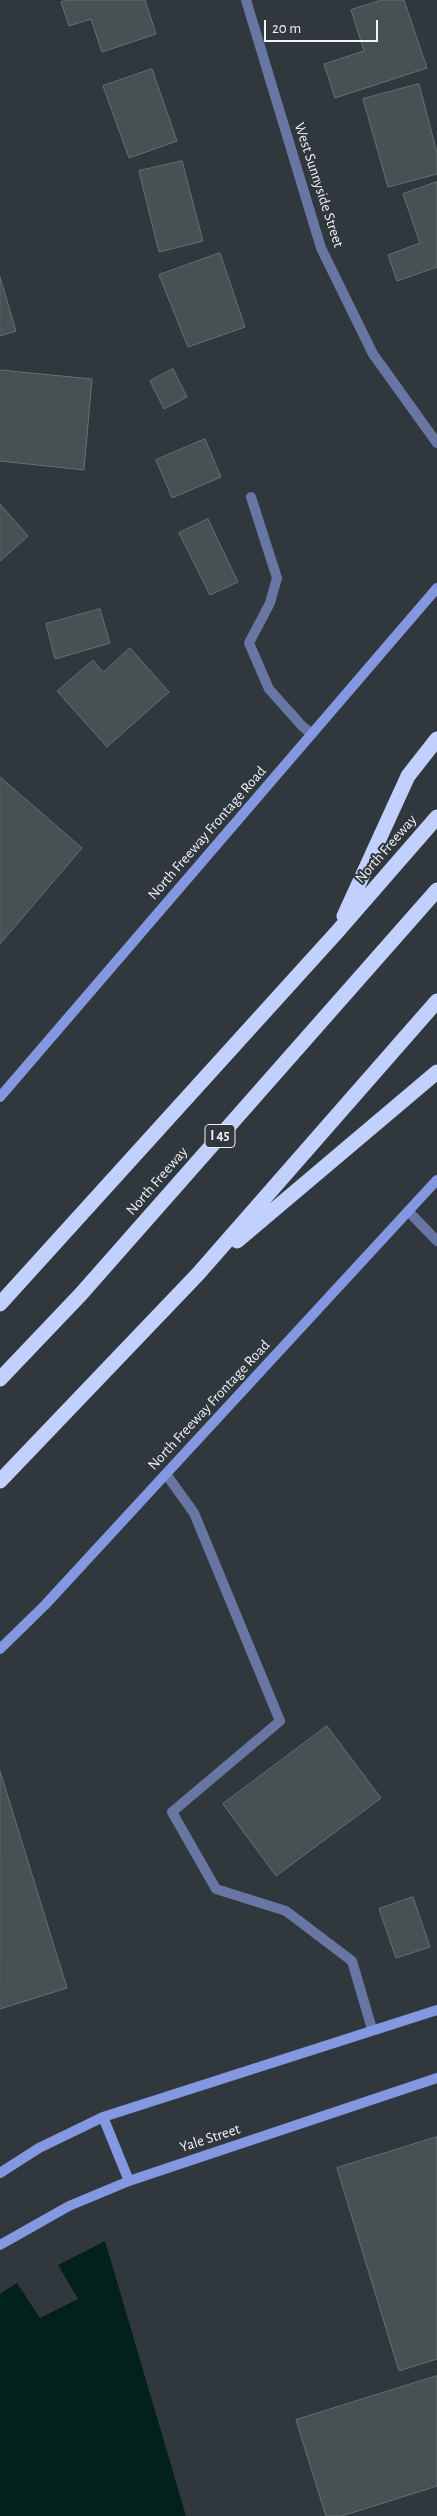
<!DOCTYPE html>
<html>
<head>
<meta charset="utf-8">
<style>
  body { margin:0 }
  #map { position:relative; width:437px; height:2516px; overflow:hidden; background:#30383e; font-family:"Alegreya Sans",sans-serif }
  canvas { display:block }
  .scale { position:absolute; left:264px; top:20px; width:114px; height:22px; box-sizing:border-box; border:2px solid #eef3f7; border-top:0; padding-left:6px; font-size:15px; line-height:18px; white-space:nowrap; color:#eef3f7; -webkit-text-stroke:4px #30383e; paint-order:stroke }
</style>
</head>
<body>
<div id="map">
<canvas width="437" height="2516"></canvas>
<div class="scale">20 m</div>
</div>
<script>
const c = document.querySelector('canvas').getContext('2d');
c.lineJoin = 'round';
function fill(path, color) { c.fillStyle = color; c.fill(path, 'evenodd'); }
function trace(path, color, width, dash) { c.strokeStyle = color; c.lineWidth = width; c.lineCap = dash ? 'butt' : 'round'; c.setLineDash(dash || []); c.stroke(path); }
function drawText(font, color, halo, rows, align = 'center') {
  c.font = font + ' "Alegreya Sans",sans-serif'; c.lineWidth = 4; c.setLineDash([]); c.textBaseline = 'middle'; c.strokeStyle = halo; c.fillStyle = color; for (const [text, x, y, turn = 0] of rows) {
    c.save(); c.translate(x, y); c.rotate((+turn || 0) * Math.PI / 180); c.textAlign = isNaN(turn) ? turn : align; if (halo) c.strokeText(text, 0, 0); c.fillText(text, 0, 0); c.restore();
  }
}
fill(new Path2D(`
  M105,2241l81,275h-186v-222l17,-11 23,35 38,-19 -20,-34z`), '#01211a');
const building = new Path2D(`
  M69,0h76l11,34 -54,18 -11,-33 -22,7 -8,-24z
  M382,0h22l23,68 -92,30 -11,-34 40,-13 -13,-41z
  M152,69l25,72 -48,17 -26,-72z
  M419,84l18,69v21l-49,13 -25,-88z
  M182,161l21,80 -44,11 -20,-81z
  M437,182v85l-40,14 -9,-26 32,-12 -17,-49z
  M220,253l25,74 -57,20 -29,-72z
  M0,277l16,54 -16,5z
  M173,369l14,28 -23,12 -14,-28z
  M0,370l92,9 -8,91 -84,-9z
  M205,439l16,38 -49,21 -16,-38z
  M0,504l28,32 -28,25z
  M208,519l30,63 -28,13 -31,-62z
  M100,609l10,34 -55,16 -9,-35z
  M130,648l39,44 -62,55 -50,-56 36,-31 10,12z
  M0,777l82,71 -82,96z
  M327,1726l54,72 -105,78 -53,-72z
  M0,1771l67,217 -67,21z
  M413,1897l17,50 -34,11 -17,-49z
  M437,2137v222l-38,12 -62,-203z
  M437,2376v110l-95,30h-16l-30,-96z`);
fill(building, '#455153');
trace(building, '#657173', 1);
trace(new Path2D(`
  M251,497l26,81 -7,25 -21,40 20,46 33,37 10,8
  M408,1211l29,30
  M166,1474l28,39 86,208 -108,91 44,77 70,22 66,50 20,68`), '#6876a3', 10);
trace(new Path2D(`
  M246,0l75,248 52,106 64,89`), '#6876a3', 10);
trace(new Path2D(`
  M0,1097l437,-509
  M0,1649l45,-44 392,-425
  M103,2117l26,64
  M0,2173l39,-25 64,-31 334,-107
  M0,2245l69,-39 60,-25 308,-103`), '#8398e1', 10);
trace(new Path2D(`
  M344,916l64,-140 29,-37
  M237,1241l200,-169
  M0,1304l337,-372 100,-115
  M0,1379l81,-85 356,-404
  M0,1481l198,-207 239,-273`), '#c1d0fd', 15);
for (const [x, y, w] of [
  [220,1136,30]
]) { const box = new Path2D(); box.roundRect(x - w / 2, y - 11.5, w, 23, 4); c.fillStyle = '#30383e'; c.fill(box); trace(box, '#eef3f7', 1); }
drawText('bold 14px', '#eef3f7', null, [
  ["I 45",220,1136]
]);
drawText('15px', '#eef3f7', '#30383e', [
  ["West Sunnyside Street",319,185,72],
  ["North Freeway Frontage Road",207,833,-49],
  ["North Freeway",386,849,-49],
  ["North Freeway",157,1181,-49],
  ["North Freeway Frontage Road",209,1405,-47],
  ["Yale Street",210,2138,-18]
]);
</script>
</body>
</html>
